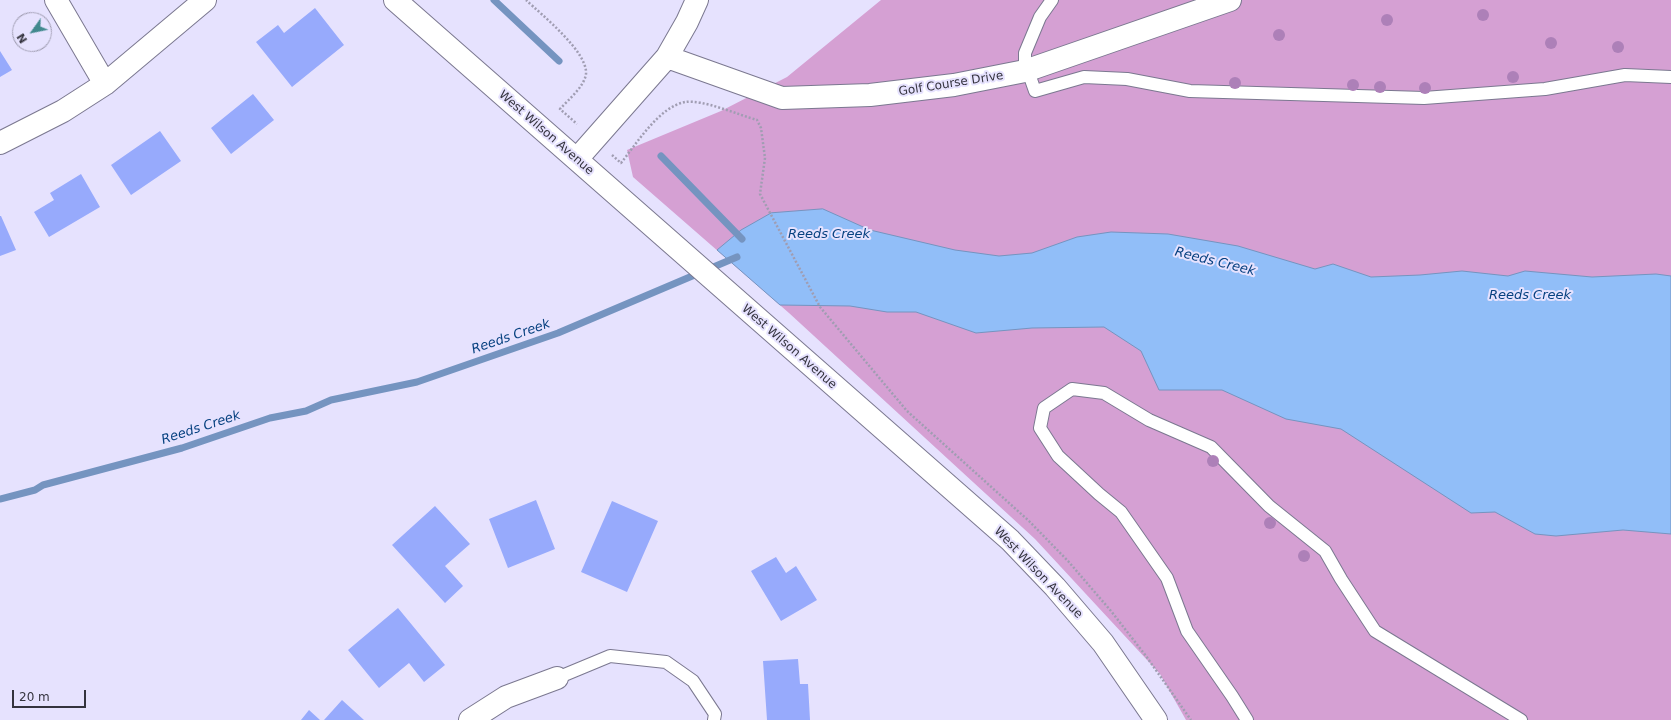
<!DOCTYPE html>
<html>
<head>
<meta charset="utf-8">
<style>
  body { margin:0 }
  #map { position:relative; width:1671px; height:720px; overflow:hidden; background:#e6e2fe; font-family:"DejaVu Sans",sans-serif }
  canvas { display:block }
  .north { position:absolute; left:12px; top:12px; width:40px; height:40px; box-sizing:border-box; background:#e6e2fe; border:1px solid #9f9cb1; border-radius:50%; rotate:237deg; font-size:11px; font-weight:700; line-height:16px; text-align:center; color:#34333e }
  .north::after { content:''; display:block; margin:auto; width:14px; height:18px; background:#41898e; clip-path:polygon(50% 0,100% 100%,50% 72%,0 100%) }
  .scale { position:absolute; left:12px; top:690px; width:74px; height:18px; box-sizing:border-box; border:2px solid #34333e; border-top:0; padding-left:5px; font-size:12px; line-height:14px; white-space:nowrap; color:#34333e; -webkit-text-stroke:3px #e6e2fe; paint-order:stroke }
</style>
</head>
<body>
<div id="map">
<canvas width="1671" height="720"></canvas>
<div class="north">N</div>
<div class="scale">20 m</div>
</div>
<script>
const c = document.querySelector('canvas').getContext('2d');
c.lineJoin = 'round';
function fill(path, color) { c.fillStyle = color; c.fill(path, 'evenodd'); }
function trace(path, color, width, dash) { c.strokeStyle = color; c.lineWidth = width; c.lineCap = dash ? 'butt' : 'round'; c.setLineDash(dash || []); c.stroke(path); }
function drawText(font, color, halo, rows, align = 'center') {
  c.font = font + ' "DejaVu Sans",sans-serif'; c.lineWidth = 4; c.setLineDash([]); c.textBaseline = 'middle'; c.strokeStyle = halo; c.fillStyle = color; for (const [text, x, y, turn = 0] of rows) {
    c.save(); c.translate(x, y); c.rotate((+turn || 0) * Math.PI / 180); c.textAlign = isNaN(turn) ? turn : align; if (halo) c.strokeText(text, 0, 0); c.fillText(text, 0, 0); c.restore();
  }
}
fill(new Path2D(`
  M881,0h790v720h-485l-26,-46 -125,-135 -246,-226 -156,-136 -6,-27 94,-39 66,-34z`), '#d5a0d3');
const water = new Path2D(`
  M823,209l47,21 85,20 44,6 33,-3 45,-16 34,-5 57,2 70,12 77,23 18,-5 38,13 49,-2 42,-4 46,5 17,-5 67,6 64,-3 15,2v258l-48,-4 -67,6 -21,-2 -40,-22 -24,1 -130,-84 -55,-10 -64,-29h-63l-18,-39 -37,-24 -72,1 -56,5 -60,-21h-29l-37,-6 -70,-1 -63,-55 24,-20 30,-17z`);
fill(water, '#91bef8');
trace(water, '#7594c0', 1);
trace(new Path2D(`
  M494,0l65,61
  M661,156l81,83
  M0,499l35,-9 8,-5 139,-37 88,-30 36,-7 25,-11 86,-18 141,-49 179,-76`), '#7594c0', 7);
fill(new Path2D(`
  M315,8l29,37 -52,42 -36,-45 22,-17 6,8z
  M0,51l12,19 -12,7z
  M253,94l21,26 -43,34 -20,-26z
  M160,131l21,30 -50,34 -20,-30z
  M81,174l19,33 -51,30 -15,-25 20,-12 -4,-7z
  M0,216h1l15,34 -16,6z
  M536,500l19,49 -47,19 -19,-49z
  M612,501l46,20 -31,71 -46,-20z
  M435,506l35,38 -25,22 18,20 -18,17 -53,-58z
  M776,557l10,16 10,-7 21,34 -36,21 -30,-50z
  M398,608l47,57 -21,17 -15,-19 -30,25 -31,-38z
  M798,659l2,25h8l2,36h-43l-4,-59z
  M342,700l22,20h-40z
  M309,710l11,10h-19z`), '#97aafc');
const service = new Path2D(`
  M1025,71v-18l15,-36 12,-17
  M1028,71l7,20 49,-14 43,2 63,12 234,7 121,-9 80,-14 46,2
  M557,678l53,-22 56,6 27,19 22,33 -1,6
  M1247,720l-15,-24 -45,-65 -20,-53 -46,-66 -22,-18 -41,-38 -18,-28 4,-20 28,-19 32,4 45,27 62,27 58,59 56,45 16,28 34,52 146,89`);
const minor = new Path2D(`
  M56,0l49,84
  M667,57l115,41 88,-3 84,-10 71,-14 205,-71
  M0,143l63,-32 42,-27 100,-84
  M577,159l90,-102 20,-35 10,-22
  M470,720l36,-23 51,-19`);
const tertiary = new Path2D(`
  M395,0l615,540 45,47 48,56 53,77`);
trace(service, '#7b7890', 14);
trace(minor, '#7b7890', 24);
trace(tertiary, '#7b7890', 24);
trace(new Path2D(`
  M526,0c16,15 62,52 60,74 -2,13 -17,25 -26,35l17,15
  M612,155l9,8c16,-20 38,-56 64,-61 17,-3 54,13 72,18l4,8 4,30 -5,36 60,113 87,104 122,110 39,40 43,50 35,45 45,64`), '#a09db2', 2.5, [2, 2]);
trace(service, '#fff', 12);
trace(minor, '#fff', 22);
trace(tertiary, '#fff', 22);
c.fillStyle = '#ad80b8';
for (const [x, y] of [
  [1483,15],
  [1387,20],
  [1279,35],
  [1551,43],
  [1618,47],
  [1513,77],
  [1235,83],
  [1353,85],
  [1380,87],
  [1425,88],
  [1213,461],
  [1270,523],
  [1304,556]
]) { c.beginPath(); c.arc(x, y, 6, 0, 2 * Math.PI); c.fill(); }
drawText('12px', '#34333e', '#e6e2fe', [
  ["Golf Course Drive",951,84,-9],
  ["West Wilson Avenue",546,133,41],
  ["West Wilson Avenue",789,347,41],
  ["West Wilson Avenue",1038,573,46]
]);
drawText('italic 13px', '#074180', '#e6e2fe', [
  ["Reeds Creek",829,235],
  ["Reeds Creek",1215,262,14],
  ["Reeds Creek",1530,296],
  ["Reeds Creek",511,337,-19],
  ["Reeds Creek",201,428,-18]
]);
</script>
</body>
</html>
